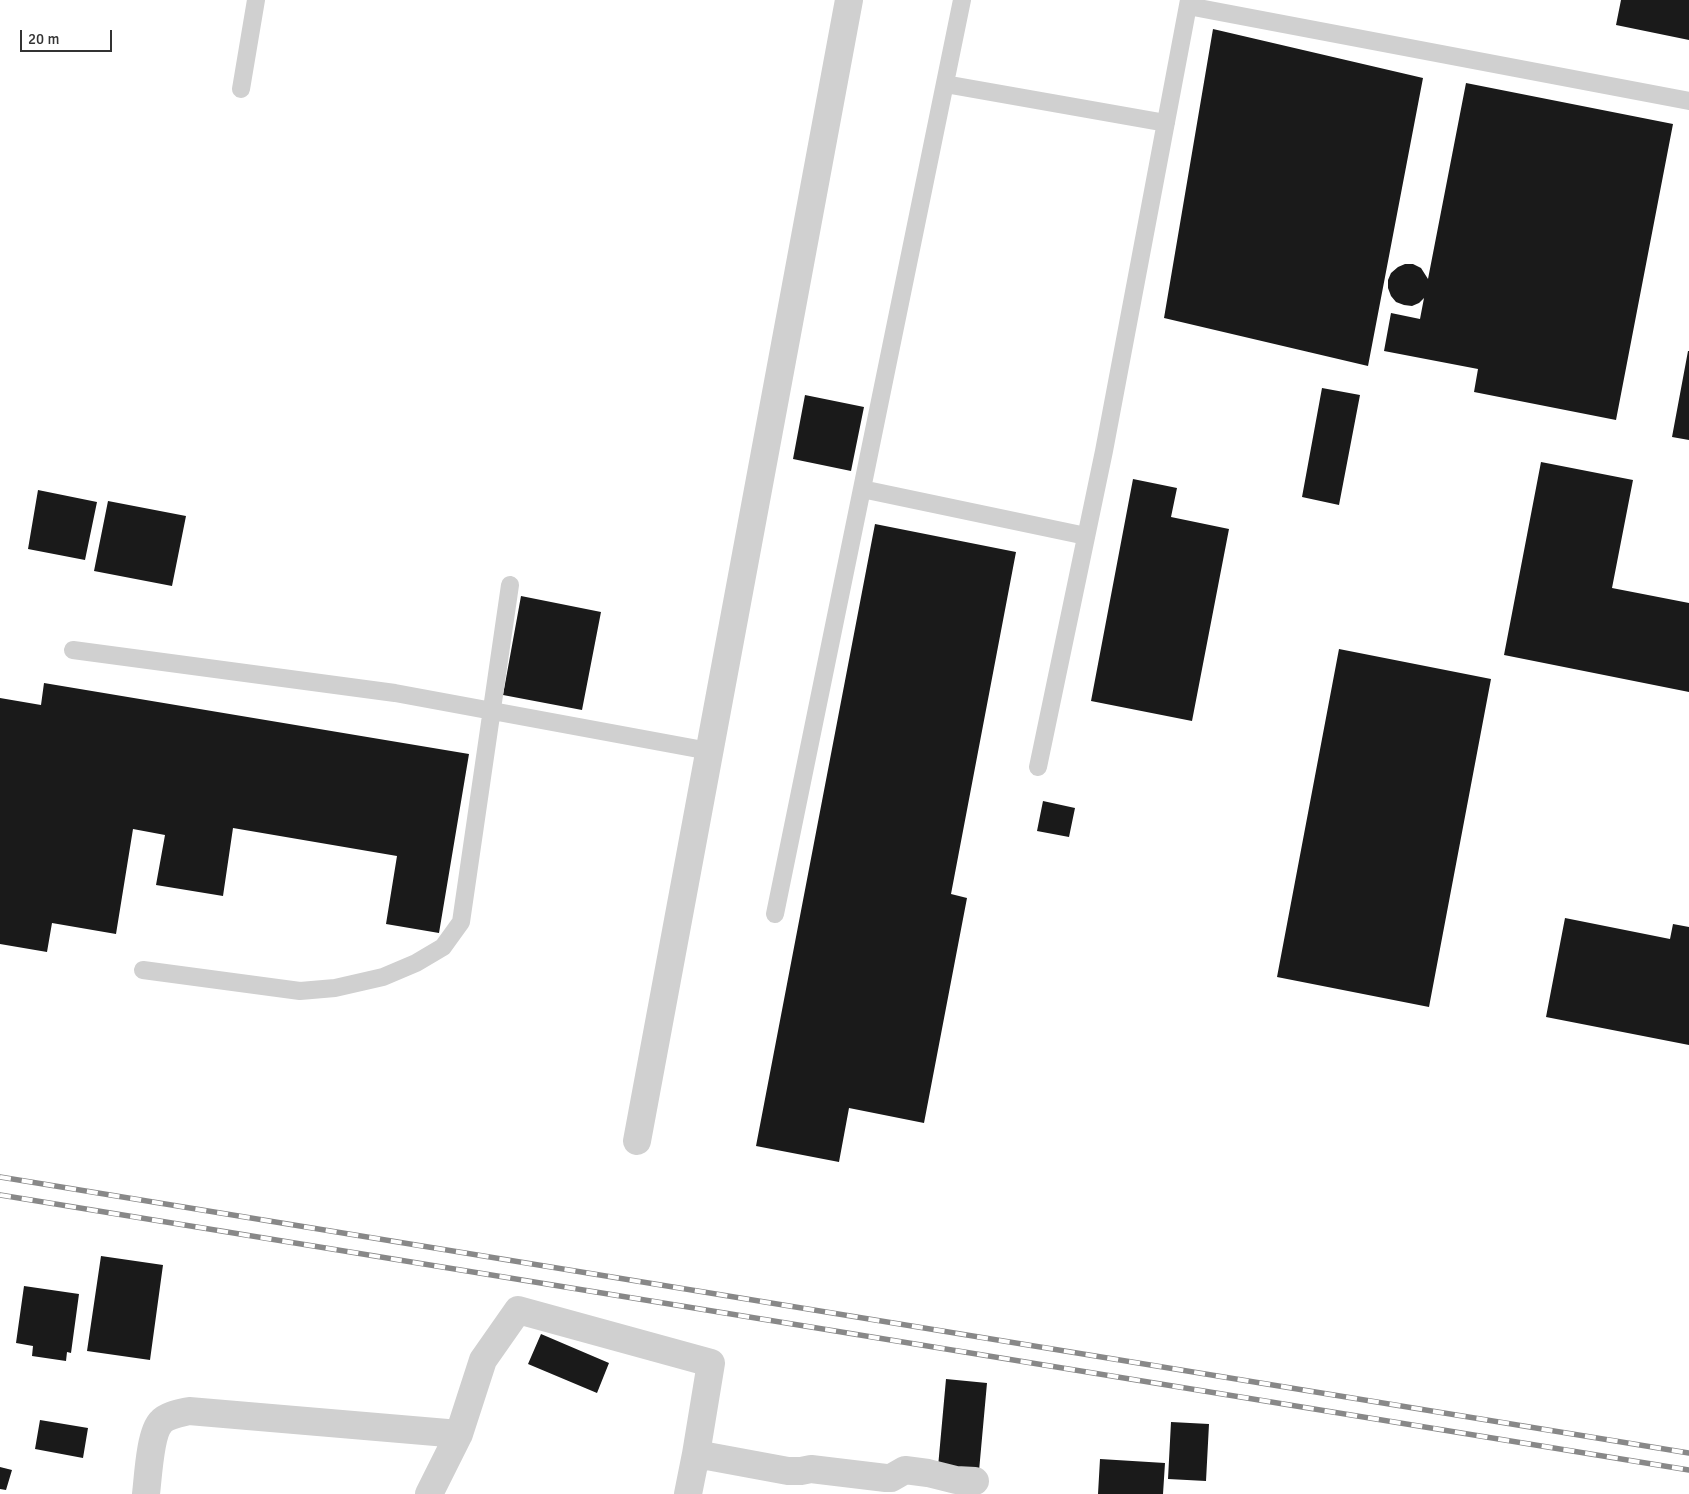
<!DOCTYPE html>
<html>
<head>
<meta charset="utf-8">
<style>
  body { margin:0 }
  #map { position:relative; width:1689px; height:1494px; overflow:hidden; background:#fff; font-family:Signika,sans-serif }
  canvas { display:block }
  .scale { position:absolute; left:20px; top:30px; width:92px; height:22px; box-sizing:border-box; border:2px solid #333; border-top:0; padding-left:6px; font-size:15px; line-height:18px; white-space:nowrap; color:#333; -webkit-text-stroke:4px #fff; paint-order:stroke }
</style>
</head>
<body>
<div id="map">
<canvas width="1689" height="1494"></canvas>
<div class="scale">20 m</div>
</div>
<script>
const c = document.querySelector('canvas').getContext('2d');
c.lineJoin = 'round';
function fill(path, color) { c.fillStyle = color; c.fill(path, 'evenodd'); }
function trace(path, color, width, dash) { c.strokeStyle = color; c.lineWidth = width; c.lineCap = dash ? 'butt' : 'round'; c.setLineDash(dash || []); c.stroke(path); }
fill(new Path2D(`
  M1621,0h68v40l-73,-15z
  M1213,29l210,49 -55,288 -204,-48z
  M1466,83l207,41 -57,296 -142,-28 4,-23 -94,-18 7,-38 29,6 4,-21 -5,5 -7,3 -8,-1 -8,-3 -5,-6 -3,-8v-8l3,-7 7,-6 7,-3h8l8,4 7,11z
  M1688,351h1v89l-17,-3z
  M1322,388l38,7 -21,110 -37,-8z
  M805,395l59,12 -13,64 -58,-12z
  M1541,462l92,18 -21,108 77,15v89l-185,-37z
  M1133,479l44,9 -6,29 58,12 -37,192 -101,-20z
  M38,490l59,12 -12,58 -57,-11z
  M108,501l78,15 -14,70 -78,-15z
  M875,524l141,28 -65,342 16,4 -43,225 -75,-15 -10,54 -83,-16z
  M521,596l80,16 -19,98 -79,-15z
  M1339,649l152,30 -62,328 -152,-30z
  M44,683l425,71 -30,179 -53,-9 11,-68 -164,-28 -10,68 -67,-11 9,-50 -32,-6 -17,105 -64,-11 -5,29 -47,-8v-246l41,7z
  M1043,801l32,7 -6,29 -32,-6z
  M1565,918l105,21 3,-15 16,3v118l-143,-28z
  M101,1256l62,9 -13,95 -63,-9z
  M24,1286l55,8 -8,59 -4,-1 -1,9 -34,-5 1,-10 -17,-3z
  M541,1334l68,29 -12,30 -69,-29z
  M946,1379l41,4 -8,88 -41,-4z
  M40,1420l48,8 -5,30 -48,-9z
  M1171,1422l38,2 -3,57 -38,-2z
  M1100,1459l65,4 -2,31h-65z
  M0,1467l12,3 -6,20 -6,-1z`), '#1a1a1a');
trace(new Path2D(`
  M1188,6l501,95
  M945,84l221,39
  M241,89l15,-89
  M862,489l224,47
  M73,650l322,43 314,58
  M1038,767l66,-316 85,-451
  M775,914l187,-914
  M143,970l157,21 35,-3 48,-11 33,-14 27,-16 18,-25 49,-337`), '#d0d0d0', 18);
trace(new Path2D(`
  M637,1141l212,-1141
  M146,1494c2,-16 4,-61 15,-72 6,-7 20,-9 28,-11l270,23
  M429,1494l30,-60 24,-74 35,-50 193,53 -15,91
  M688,1494l8,-40 92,17h13l10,-2 75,9h5l14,-8 23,3 28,7 19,1`), '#d0d0d0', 28);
const rail = new Path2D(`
  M0,1177l1689,276
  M0,1195l1689,275`);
trace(rail, '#888', 5.5);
trace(rail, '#fff', 4, [11]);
</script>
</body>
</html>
